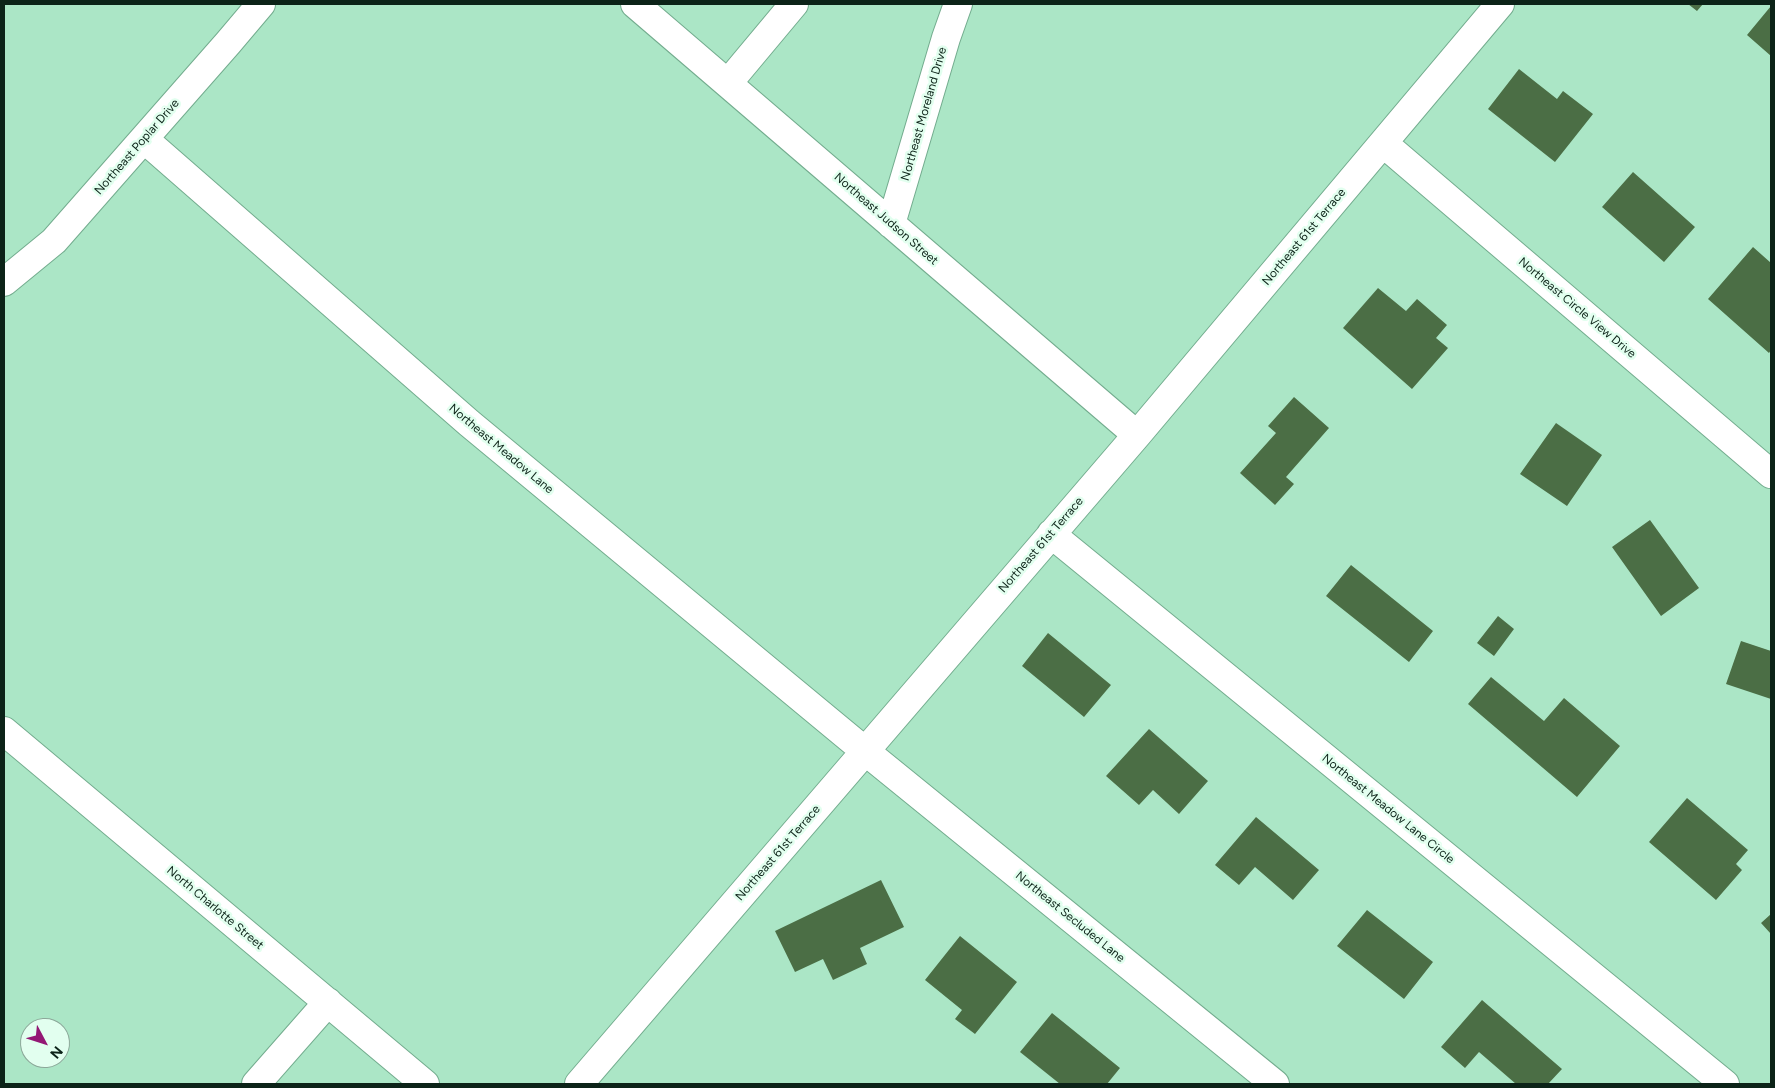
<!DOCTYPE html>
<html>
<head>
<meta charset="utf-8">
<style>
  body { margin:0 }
  #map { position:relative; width:1775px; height:1088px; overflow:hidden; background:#abe6c6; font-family:Figtree,sans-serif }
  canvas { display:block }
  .frame { position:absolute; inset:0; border:5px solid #0c2318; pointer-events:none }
  .north { position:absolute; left:20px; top:1018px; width:50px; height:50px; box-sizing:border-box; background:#e2ffef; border:1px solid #8ca799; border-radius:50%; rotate:130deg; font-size:14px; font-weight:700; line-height:20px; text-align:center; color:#0c2318 }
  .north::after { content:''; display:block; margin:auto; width:18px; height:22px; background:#931874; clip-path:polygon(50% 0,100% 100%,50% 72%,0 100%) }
</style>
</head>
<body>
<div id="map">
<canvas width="1775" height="1088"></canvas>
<div class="frame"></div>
<div class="north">N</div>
</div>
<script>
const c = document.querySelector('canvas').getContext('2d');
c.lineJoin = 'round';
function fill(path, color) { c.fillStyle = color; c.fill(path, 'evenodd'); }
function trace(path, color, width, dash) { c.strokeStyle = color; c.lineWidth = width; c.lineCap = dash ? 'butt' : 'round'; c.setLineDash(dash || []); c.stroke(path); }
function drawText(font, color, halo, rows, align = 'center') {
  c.font = font + ' Figtree,sans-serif'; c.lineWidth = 5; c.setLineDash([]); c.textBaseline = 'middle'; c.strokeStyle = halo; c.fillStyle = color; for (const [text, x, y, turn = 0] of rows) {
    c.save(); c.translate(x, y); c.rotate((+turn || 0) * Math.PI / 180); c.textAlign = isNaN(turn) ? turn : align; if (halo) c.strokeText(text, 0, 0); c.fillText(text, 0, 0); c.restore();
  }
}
fill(new Path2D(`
  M1688,4h15l-6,7z
  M1771,6v50l-24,-21z
  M1519,69l38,30 6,-8 30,23 -38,48 -67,-53z
  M1633,172l62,55 -31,35 -62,-55z
  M1753,247l18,16v87l-2,3 -61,-54z
  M1378,288l28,23 11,-12 30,26 -11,13 12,10 -36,41 -69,-61z
  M1294,397l35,31 -43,49 8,7 -19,21 -35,-32 36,-40 -8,-7z
  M1556,423l46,32 -35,51 -47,-32z
  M1650,520l49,68 -38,28 -49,-69z
  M1351,565l82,66 -24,31 -83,-66z
  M1498,616l16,13 -20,27 -17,-13z
  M1048,633l63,52 -27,32 -62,-51z
  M1741,641l30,10v48l-45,-15z
  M1491,677l53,44 20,-23 56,48 -43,51 -109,-93z
  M1149,729l59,52 -29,33 -26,-24 -14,15 -33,-29z
  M1687,798l61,52 -12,14 6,6 -26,30 -67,-58z
  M1256,817l63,53 -26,30 -38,-33 -16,18 -24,-20z
  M881,880l23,47 -44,21 7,16 -34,16 -10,-21 -28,13 -20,-41z
  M1367,910l66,52 -29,37 -67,-53z
  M1771,914v20l-10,-11z
  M960,936l57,46 -42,52 -20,-15 7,-9 -37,-30z
  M1482,1000l80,69 -14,15h-32l-37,-32 -14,16 -24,-21z
  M1052,1013l68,55 -13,16h-47l-40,-32z`), '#4b6e45');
const minor = new Path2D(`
  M635,4l502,431
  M728,83l66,-79
  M144,139l325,284 396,328 410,333
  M1383,143l388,331
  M891,224l55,-186 12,-34
  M4,282l50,-41 174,-198 33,-39
  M1051,534l674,550
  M4,731l421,353
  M256,1084l72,-82
  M579,1084l558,-649 363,-431`);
trace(minor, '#73ac8e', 30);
trace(minor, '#fff', 28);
drawText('12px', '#0c2318', '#e2ffef', [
  ["Northeast Moreland Drive",924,114,-74],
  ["Northeast Poplar Drive",137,147,-49],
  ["Northeast Judson Street",886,219,41],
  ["Northeast 61st Terrace",1304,237,-50],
  ["Northeast Circle View Drive",1577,308,40],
  ["Northeast Meadow Lane",501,449,40],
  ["Northeast 61st Terrace",1041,545,-49],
  ["Northeast Meadow Lane Circle",1388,809,39],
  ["Northeast 61st Terrace",778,853,-49],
  ["North Charlotte Street",215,908,40],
  ["Northeast Secluded Lane",1070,917,39]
]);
</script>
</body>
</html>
